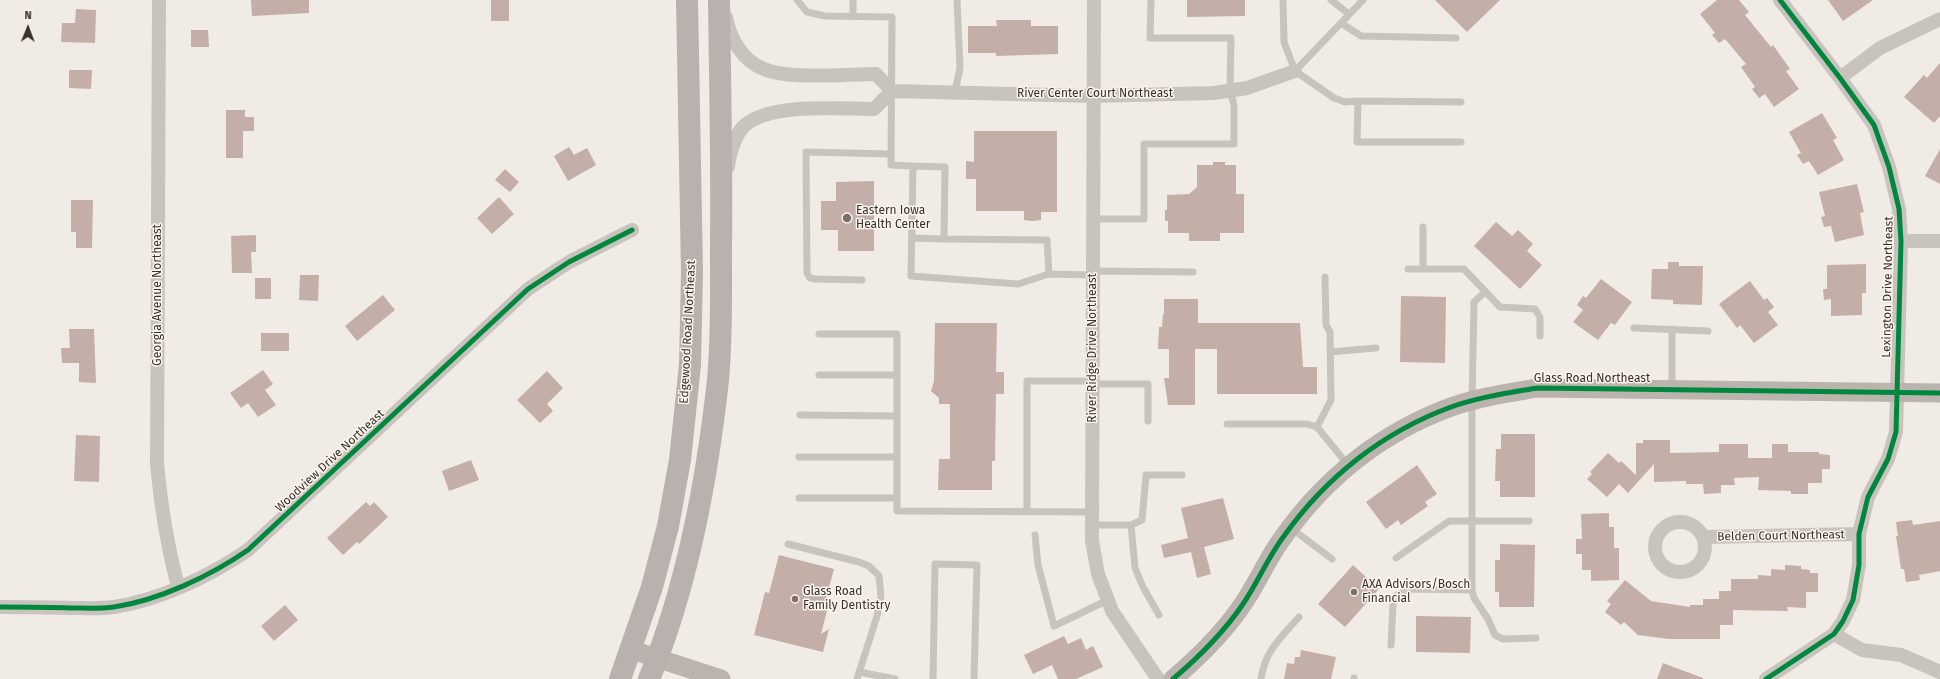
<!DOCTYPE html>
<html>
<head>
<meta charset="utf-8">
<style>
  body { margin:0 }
  #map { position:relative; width:1940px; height:679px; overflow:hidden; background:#f0ebe5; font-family:"Fira Sans",sans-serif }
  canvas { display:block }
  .north { position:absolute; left:8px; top:8px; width:40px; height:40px; -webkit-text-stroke:3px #fbf5ee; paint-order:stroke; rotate:1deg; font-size:11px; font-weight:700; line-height:16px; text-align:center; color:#3b302b }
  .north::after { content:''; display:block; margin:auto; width:14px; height:18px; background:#3b302b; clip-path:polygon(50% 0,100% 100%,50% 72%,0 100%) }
</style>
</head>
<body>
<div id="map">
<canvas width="1940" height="679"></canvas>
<div class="north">N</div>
</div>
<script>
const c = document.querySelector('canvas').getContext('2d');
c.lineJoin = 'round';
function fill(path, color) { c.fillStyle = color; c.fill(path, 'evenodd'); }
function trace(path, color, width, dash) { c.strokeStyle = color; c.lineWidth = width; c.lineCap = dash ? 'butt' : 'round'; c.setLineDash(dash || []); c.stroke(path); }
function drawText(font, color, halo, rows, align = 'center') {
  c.font = font + ' "Fira Sans",sans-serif'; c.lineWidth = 3; c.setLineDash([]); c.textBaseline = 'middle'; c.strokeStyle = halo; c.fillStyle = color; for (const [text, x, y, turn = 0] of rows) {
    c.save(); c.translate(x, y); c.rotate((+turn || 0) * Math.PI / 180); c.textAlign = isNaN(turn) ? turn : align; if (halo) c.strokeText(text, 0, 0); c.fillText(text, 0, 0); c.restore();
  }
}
fill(new Path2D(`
  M251,0h58v13l-57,3z
  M491,0h18v21h-18z
  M1187,0h58v16l-58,1z
  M1435,0h65l-33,32z
  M1717,0h22l10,12 -4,3 26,32 2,-2 17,24 -4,2 13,18 -25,18 -9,-13 -6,4 -7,-9 3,-2 -14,-20 5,-3 -21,-25 -6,4 -7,-8 3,-2 -15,-19z
  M1828,0h45l-30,21z
  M76,9l20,1 -1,33 -34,-1 1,-19h13z
  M996,20h35v6h27v28l-62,2v-3h-28v-27h29z
  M191,30h17l1,17h-18z
  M1940,63v53l-6,7 -30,-26 20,-22 3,3z
  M69,70h23l-1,19 -22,-1z
  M226,110h19v7h9v14h-11v27h-17z
  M1822,113l15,25 -4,2 11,20 -26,15 -9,-14 -6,3 -6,-9 4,-2 -12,-21z
  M974,131h83v81h-16v8l-9,1 -8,-1v-9h-48v-32h-10v-18l8,1z
  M569,147l5,8 13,-7 9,17 -28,16 -14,-25z
  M1940,149v35l-15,-8z
  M1213,162h12v3h11v29h8v39h-24v8h-31v-8h-21v-12h-3v-11h2v-15l22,-1 8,-7v-22h16z
  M505,169l14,13 -9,10 -15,-12z
  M874,181v70h-36v-21h-17v-29h15v-19z
  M1857,184l7,28 -4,1 4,22 -29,7 -4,-16 -7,1 -3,-10 4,-1 -6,-24z
  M499,197l15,17 -22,20 -15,-16z
  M71,200h22l-1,48h-16v-16h-5z
  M1496,222l16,14 6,-6 15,14 -6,7 15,14 -22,24 -46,-43z
  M256,235v17h-5l1,21h-20l-1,-37z
  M1668,262h11v4h24l-1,39 -29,-1v-4l-22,-1 1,-30h16z
  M1866,264v29h-4v22l-31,1v-17l-7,1 -1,-11h4v-24z
  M300,275h19l-1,26 -19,-1z
  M255,278h16v21h-16z
  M1601,279l31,23 -17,23 -4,-2 -13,17 -25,-18 10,-12 -6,-5 6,-9 3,2z
  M1750,281l14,19 3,-2 7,9 -6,5 10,13 -24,18 -14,-18 -3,3 -18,-24z
  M383,295l12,15 -38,31 -12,-15z
  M1401,296l45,1 -1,66 -45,-1z
  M1164,299h34v24h102l3,44h14v27h-100v-45h-22v56h-27l-4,-27h5v-29h-11l1,-22h3l1,-13h1z
  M935,323h62l-1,49h8v22h-8l-1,67h-3v29h-54l1,-31h11v-55h-11v-6l-8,-7 3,-10z
  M69,329h25l2,54 -17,-1v-19h-17l-1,-15h9z
  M261,333h28v18h-28z
  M263,370l10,14 -8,6 11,15 -18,12 -10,-14 -7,5 -11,-15z
  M547,371l16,17 -16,16 6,7 -13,12 -23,-23z
  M1501,434h34v63h-35v-16h-5l1,-32h5z
  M76,435l24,1 -1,46 -25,-1z
  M1643,440h27v13l49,-1v-8h29v14h24v-14h16v8h31v2l11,1v14h-8v14h-14v11h-17v-3l-33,-1 1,-13 -25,1 1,7h-14v8l-17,1 -1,-10h-17v-3l-32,1v-18l-26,29 -9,-9 -12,13 -20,-18 5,-5 -2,-2 18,-19 11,10 2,-2 15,14v-32h7z
  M471,460l8,20 -30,11 -7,-20z
  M1417,465l20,29 -12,8 3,4 -27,19 -3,-5 -12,9 -20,-27z
  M1223,498l11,41 -30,8 7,27 -14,4 -6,-26 -27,6 -3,-13 27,-7 -7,-30z
  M366,502l4,4 4,-4 14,15 -29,27 -2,-2 -14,13 -16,-17z
  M1609,513v14h5v21h5v32l-28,1v-11h-9v-16h-6v-15h6l-1,-25z
  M1912,520l1,5 27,-4v50l-21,4 1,5 -14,2 -2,-13h-3l-5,-33h2l-2,-14z
  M1500,544l35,1 -1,62h-35v-15h-4v-32h5z
  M779,555l55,14 -10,37 4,1 -7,27 8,-5 -6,23 -69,-17 11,-43 4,1z
  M1353,565l26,24 -34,38 -27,-23z
  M1785,565l16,1v3l9,1v3h8v19h-12v16l-19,-1 1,4 -55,-1v15h-13v14h-51l-31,-4 -14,-13 -3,3 -16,-13 6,-8 -4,-3 18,-21 26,21 39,6v-2h13v-6h16v-8h12v-12h27v-4l13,1v-7l14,1z
  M285,605l13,15 -24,21 -13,-15z
  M1416,616l55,1 -1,36 -54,-1z
  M1064,636l4,8 13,-6 5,12 7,-4 10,21 -27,12h-18l-6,-14 -19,9 -9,-19z
  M1301,650l35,7 -5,22h-47l3,-16 7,1 1,-7h5z
  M1663,663l40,15v1h-46z`), '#c3afa7');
trace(new Path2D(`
  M797,0l10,12 18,4 67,1 -1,148 22,1
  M1283,0l1,42 11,29 39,27 11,4 13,-1
  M1331,0l18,14
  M853,17v-17
  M1341,23l20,13 95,2
  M1295,71l68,-71
  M955,92l5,-24 -3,-68
  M1461,142h-104l1,-41 103,1
  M1093,219h51v-75h90v-39l-4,-15 1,-52h-81l1,-38
  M912,238l32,1 1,-72 -32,-1 -2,110 107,8 31,-10 44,1
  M944,239l103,1 2,34
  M1408,269h56l36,38 35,2 5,8v19
  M1423,269v-42
  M1093,271l100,1
  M862,280l-47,-1 -5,-1 -3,-5 -1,-121 85,2
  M1485,292l-11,10 -2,99v189l2,8 14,21 7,16 8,4 33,-1
  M1634,328l74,3
  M819,334h78v177l195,1
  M1330,352l46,-4
  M819,375h78
  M1092,384h56v37
  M1672,389v-60
  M800,415l97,1
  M1227,424h80l10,3 31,38
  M1317,427l14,-27 -1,-68 -4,-7 -1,-48
  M799,457h98
  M799,498h98
  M1027,511v-130h65
  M1092,525h39l4,43 8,19 16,28
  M1131,525l11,-5 4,-45h36
  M1291,528l41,31
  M1035,535l3,30 16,61 54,-26
  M788,544l71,18 10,4 10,10 2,20 -4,20 -20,63
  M1396,558l53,-37h80
  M1391,645l2,-41 4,-9 13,-6 62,1
  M859,672l36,7
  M933,679l2,-115 42,1 -3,114
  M1261,679c3,-27 21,-43 38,-62
  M1354,679v-1`), '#c9c3be', 7);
trace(new Path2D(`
  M159,0l-2,464c4,44 10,81 21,123
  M1094,0l-2,541 6,33 14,37 46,68
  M726,17c4,21 16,44 38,52 25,11 83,5 112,5l16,17 201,5 121,-3 33,-5 48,-17
  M1840,78l40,-30 60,-29
  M728,167c1,-12 7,-31 15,-40 25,-25 97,-18 131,-18l18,-18
  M1901,241h39
  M1655 547a25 25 0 1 1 50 0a25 25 0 1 1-50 0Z
  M1703,537l156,-3
  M0,607c24,0 47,0 71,1 14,0 29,1 43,-1 46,-7 96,-31 134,-57l280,-261 41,-27 63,-32
  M1834,634l28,16 39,5 39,17
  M1766,679l68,-45 9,-13 10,-21 6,-35v-31l9,-37 20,-38 8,-27 5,-191 -2,-32 -10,-42 -15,-42 -34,-47 -60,-78`), '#c9c3be', 14);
trace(new Path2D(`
  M632,650l89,29
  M1173,679c26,-22 51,-47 70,-75 15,-22 25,-47 41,-68 42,-59 99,-104 167,-129 28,-10 57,-14 86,-19l403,5`), '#bab3ae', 19);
trace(new Path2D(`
  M620,679l32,-92 16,-61 12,-66 10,-95 2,-93 -5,-272
  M649,679c39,-94 58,-198 69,-299 4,-43 3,-88 3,-131 1,-83 -1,-166 -2,-249`), '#b8b1ad', 22);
trace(new Path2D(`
  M0,607c24,0 47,0 71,1 14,0 29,1 43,-1 46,-7 96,-31 134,-57l280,-261 41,-27 63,-32
  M1173,679c26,-22 51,-47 70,-75 15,-22 25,-47 41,-68 42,-59 99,-104 167,-129 28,-10 57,-14 86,-19l403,5
  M1766,679l68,-45 9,-13 10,-21 6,-35v-31l9,-37 20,-38 8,-27 5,-191 -2,-32 -10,-42 -15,-42 -34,-47 -60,-78`), '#00873e', 5);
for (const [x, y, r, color] of [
  [847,218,5,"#7a716c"],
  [1354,592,4,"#7a716c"],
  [795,599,4,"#7a716c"]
]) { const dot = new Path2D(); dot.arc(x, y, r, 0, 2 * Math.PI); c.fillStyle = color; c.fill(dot); trace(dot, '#fbf5ee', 1.5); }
drawText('12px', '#3b302b', '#fbf5ee', [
  ["River Center Court Northeast",1095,94],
  ["Lexington Drive Northeast",1888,287,-89],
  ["Georgia Avenue Northeast",158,295,-90],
  ["Edgewood Road Northeast",688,332,-87],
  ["River Ridge Drive Northeast",1093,348,-90],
  ["Glass Road Northeast",1592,379],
  ["Woodview Drive Northeast",330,461,-43],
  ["Belden Court Northeast",1781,536,-1]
]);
drawText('12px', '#3b302b', '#fbf5ee', [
  ["Eastern Iowa",856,211],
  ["Health Center",856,225],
  ["AXA Advisors/Bosch",1362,585],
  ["Financial",1362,599],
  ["Glass Road",803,592],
  ["Family Dentistry",803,606]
], 'left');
</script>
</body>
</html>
